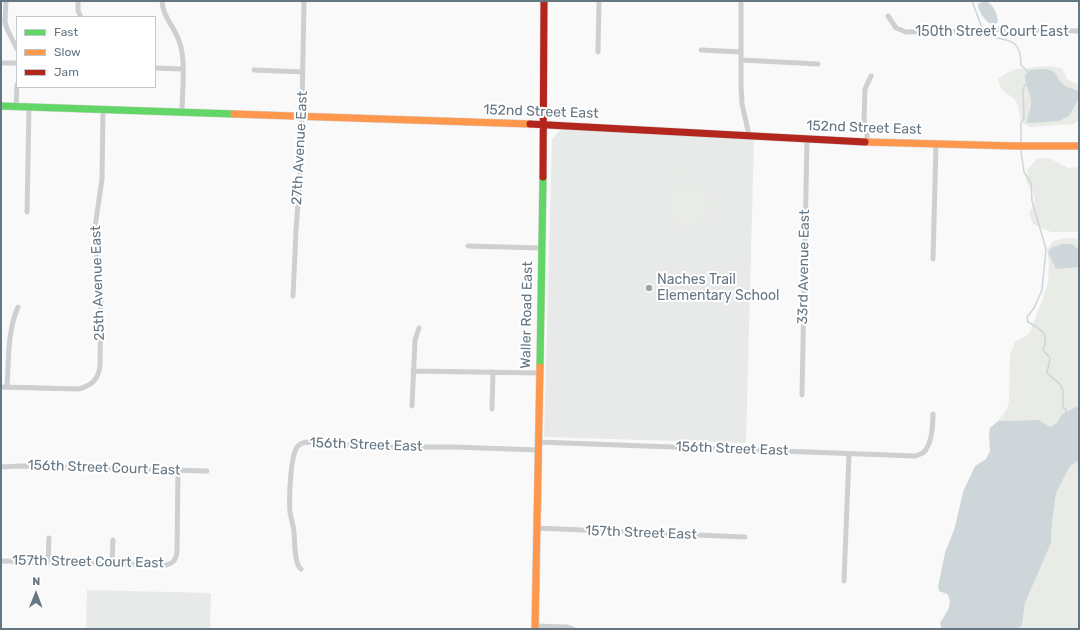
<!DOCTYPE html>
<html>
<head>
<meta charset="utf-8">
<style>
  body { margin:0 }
  #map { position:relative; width:1080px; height:630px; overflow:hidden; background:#f9f9f9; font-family:Rubik,sans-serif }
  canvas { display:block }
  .frame { position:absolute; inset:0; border:2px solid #657683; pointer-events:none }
  .legend { position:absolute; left:16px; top:16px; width:140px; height:72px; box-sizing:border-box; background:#fff; border:1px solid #c1c8cd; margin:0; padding:5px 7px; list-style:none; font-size:12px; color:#657683 }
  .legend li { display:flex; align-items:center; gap:8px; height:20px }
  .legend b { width:20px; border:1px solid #c1c8cd }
  .north { position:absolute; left:16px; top:574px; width:40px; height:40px; -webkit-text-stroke:3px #fff; paint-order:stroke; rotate:1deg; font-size:11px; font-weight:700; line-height:16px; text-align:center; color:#657683 }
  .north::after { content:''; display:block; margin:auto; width:14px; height:18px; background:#657683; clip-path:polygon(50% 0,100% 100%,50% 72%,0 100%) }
</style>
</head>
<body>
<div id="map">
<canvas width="1080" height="630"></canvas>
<div class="frame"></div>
<ul class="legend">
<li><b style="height:5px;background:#63d668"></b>Fast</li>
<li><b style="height:5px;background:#ff974d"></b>Slow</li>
<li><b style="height:5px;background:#b3261e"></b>Jam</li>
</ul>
<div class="north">N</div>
</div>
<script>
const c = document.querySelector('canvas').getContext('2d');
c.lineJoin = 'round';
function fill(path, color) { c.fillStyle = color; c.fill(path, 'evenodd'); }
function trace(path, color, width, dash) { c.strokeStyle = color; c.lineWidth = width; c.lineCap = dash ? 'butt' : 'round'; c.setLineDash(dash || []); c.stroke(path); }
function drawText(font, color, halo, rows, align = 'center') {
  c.font = font + ' Rubik,sans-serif'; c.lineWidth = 4; c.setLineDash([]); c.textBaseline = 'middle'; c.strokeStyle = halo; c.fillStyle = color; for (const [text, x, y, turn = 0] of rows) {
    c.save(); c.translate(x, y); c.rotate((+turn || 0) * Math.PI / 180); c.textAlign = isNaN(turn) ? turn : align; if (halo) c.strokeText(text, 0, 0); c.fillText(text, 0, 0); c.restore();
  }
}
fill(new Path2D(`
  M561,129l193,10 -8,304 -202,-6 8,-298z
  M87,590l124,3 -1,36h-124z`), '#e8e9e9');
fill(new Path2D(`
  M1049,66l13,2 5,11 12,6v34l-5,5 -44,3c-14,-6 -8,-14 -13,-24 -6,-11 -16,-7 -19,-24l9,-6 8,-4z
  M1049,158l19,10 11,-1v65h-28l-18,-8 -4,-11c10,-19 6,-15 -3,-32l2,-13 9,-9z
  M668,165l11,1v15h-11z
  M673,186h33c4,4 5,8 5,14 0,3 1,7 0,9 -3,18 -27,25 -39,13l-1,-34z
  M1068,238l11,1v168h-3l-15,8 -4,8 -7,4 -11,-7 -41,1 9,-12 2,-8 1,-46 5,-13 14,-8 13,-33 6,-18 1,-21 -2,-12 6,-9z
  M1079,460v169h-61l4,-4 3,-22 26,-60 1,-20 4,-30 14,-27z`), '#e8ebe6');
fill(new Path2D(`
  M986,1c7,3 11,13 12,20l-2,3 -7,-1c-5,-4 -11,-12 -11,-19l4,-2z
  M1041,69c19,0 12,7 23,16 5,4 10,3 15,7v6l-10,18 -10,5 -28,2 -4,-1c0,-7 4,-12 4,-19 0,-10 -6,-18 -6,-28l5,-5z
  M1062,244h10l7,6v17l-23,2 -8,-16 3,-5z
  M1076,407h3v53l-9,6 -14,27 -4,30 -1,20 -26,60 -3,22 -4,4h-76l-2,-6c6,-10 14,-18 7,-29l-8,-3 -1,-4 7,-34 10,-26 8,-35 12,-26 11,-7 4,-8 -1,-15 1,-8 8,-7 41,-1 11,7 7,-4 4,-8z`), '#ced6d9');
trace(new Path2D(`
  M972,1l10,27
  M982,31c18,15 39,-1 39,34l8,8
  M1021,142v-19l3,-5 -1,-25 1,-6 3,-4
  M1021,151l3,21 7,11 1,18 14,48 -4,41 -8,18 -7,9 1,5c13,7 22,12 15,28l7,8 -3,15c16,15 17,9 16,34l3,3v4`), '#ced6d9', 1.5);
const fast = new Path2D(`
  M1,106l233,8
  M540,367l3,-190`);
const slow = new Path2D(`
  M234,114l296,10
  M865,142l151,4h63
  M535,629l5,-262`);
const jam = new Path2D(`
  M530,124l335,18
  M543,177l1,-176`);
trace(fast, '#d5d6d7', 8);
trace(slow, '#d5d6d7', 8);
trace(jam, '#d5d6d7', 8);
trace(new Path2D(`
  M6,1l-1,21 2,7 10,20
  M78,1v10l3,6
  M162,1c1,17 14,27 18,43 6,17 2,49 2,69
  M741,1v84l1,19 7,31
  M888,16l8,12 10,4 40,-1 17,1 26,-3 90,2
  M701,50l40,2
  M598,52l1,-51
  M741,60l77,4
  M1,63h16
  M155,68l27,1
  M254,70l49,2
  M16,107l1,-22
  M867,142v-9l-3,-13 1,-31 6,-13
  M27,212l2,-104
  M468,246l73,2
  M933,259l3,-115
  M293,296l3,-66 5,-67 3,-162
  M413,371l126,2
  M7,386c2,-26 0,-54 11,-79
  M1,387l78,2c13,-4 19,-9 21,-23l1,-66 -1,-23 -5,-35v-15l7,-48 1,-69
  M802,395l5,-256
  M412,406l3,-66 4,-12
  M492,409l1,-37
  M538,442l377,14c3,-1 7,-2 9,-4 8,-9 9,-27 9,-38
  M1,467l20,-1 186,5
  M536,528l209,9
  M1,561l166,4c6,-2 9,-5 10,-13l1,-82
  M48,562l1,-24
  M112,563l1,-23
  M301,569c-7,-5 -6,-27 -7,-36 0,-7 -3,-13 -4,-21 -1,-12 0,-58 8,-66 4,-4 8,-4 14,-4l67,5h75l84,3
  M844,581l5,-127
  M535,626l32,1 6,2`), '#cecfd0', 5);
trace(fast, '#63d668', 7);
trace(slow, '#ff974d', 7);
trace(jam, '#b3261e', 7);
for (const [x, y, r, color] of [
  [649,288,4,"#99a4ac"]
]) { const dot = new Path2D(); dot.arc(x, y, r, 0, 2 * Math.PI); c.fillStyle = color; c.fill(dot); trace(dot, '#fff', 1.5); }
drawText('14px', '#657683', '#fff', [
  ["150th Street Court East",992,32],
  ["152nd Street East",541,112,2],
  ["152nd Street East",864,128,2],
  ["27th Avenue East",300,148,-87],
  ["33rd Avenue East",804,267,-89],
  ["25th Avenue East",98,283,-92],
  ["Waller Road East",527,315,-89],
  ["156th Street East",366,445,2],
  ["156th Street East",732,449,2],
  ["156th Street Court East",104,468,2],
  ["157th Street East",641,533,2],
  ["157th Street Court East",88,562,1]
]);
drawText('14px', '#657683', '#fff', [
  ["Naches Trail",657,280],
  ["Elementary School",657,296]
], 'left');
</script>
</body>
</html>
